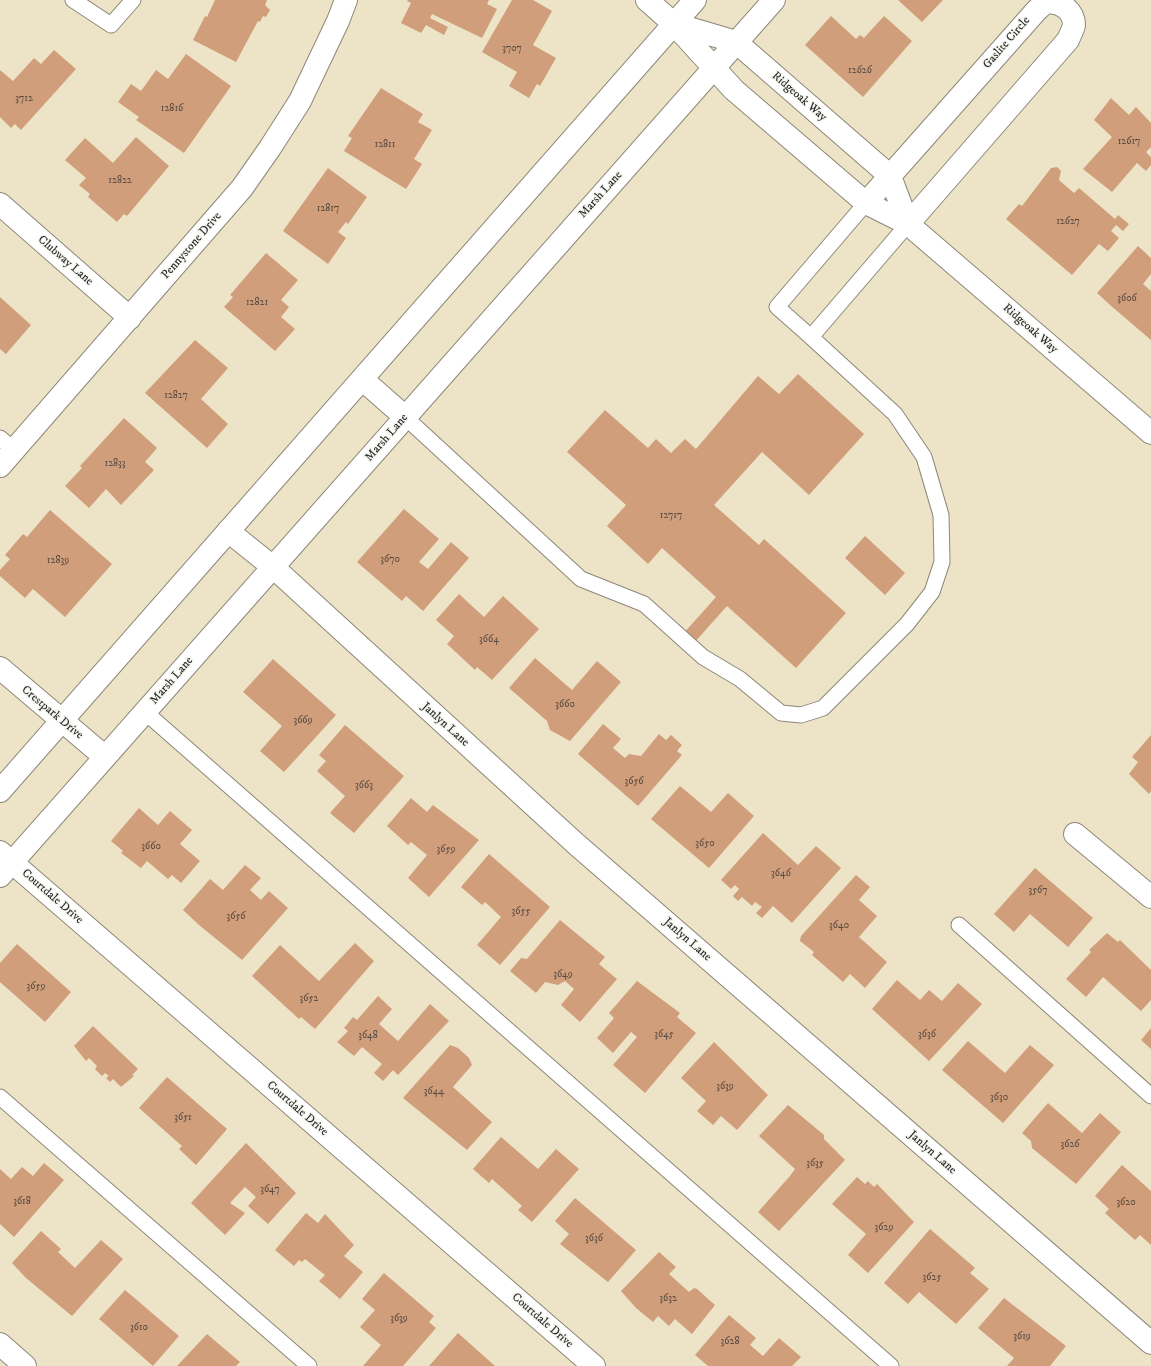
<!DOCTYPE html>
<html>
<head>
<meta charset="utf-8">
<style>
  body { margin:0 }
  canvas { display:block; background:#ede3c6 }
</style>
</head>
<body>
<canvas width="1151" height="1366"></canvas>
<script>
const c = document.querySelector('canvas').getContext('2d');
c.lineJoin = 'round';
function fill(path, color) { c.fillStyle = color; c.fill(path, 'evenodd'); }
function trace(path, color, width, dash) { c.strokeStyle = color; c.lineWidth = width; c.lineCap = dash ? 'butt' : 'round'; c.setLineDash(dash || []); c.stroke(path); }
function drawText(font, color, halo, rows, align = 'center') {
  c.font = font + ' "IM FELL DW Pica",serif'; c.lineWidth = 3; c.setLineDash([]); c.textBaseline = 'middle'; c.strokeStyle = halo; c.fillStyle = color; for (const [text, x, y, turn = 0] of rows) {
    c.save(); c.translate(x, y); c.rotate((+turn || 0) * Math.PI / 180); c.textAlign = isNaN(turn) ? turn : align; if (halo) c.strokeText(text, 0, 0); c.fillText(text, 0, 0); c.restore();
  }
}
fill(new Path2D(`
  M215,0h52l-2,5 5,5 -4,7 -3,-1 -3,6 -2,-1 -22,41 -43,-22 12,-24 2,1z
  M408,0h81l-2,4 10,5 -15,29 -50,-24 -2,4 18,9 -4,8 -18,-10 -5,8 -20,-10 10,-20 -4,-2z
  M512,0h21l19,11 -19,34 23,13 -16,28 -3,-2 -8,14 -20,-12 8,-14 -35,-20z
  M898,0h45l-21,22z
  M831,16l25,23 4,-4 4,3 20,-22 28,25 -49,56 -58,-52z
  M54,50l22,19 -55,61 -6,-6 -4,4 -11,-11v-47l13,11 21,-23 7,6z
  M186,54l45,32 -47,67 -48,-33 3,-3 -21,-15 13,-18 10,7 15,-21 12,9z
  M381,88l42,26 -5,8 14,8 -18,29 8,5 -16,25 -62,-38 8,-13 -4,-2z
  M1111,98l18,17 7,-8 15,16v24l-5,5 5,5v8l-5,6 -9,-8 -25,29 -29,-23 29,-32 -18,-17z
  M136,137l33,29 -42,50 -3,-2 -7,8 -29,-25 2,-3 -11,-9 7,-7 -21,-18 20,-22 28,25z
  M1057,167l4,4 -2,9 15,13 5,-5 36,31 3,-4 11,9 -6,7 -7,-6 -5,6 8,7 -11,13 -9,-7 -27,31 -66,-56 13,-15 3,2 29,-38z
  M328,168l39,29 -19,27 -2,-2 -8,10 8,6 -18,26 -45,-33z
  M1138,246l13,12v16l-8,10 8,7v49l-41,-35 -13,-12z
  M266,253l32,27 -17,20 8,7 -8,10 14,12 -20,22 -51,-44 9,-10 -3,-2z
  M0,297l31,28 -25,29 -6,-5z
  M195,340l33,28 -27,31 27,25 -21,24 -62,-55z
  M798,374l66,60 -55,61 -47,-43 -48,53 45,40 5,-6 82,74 -50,55 -69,-62 -33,37 -11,-9 33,-37 -54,-49 -14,16 -41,-38 19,-21 -59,-53 38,-42 43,38 8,-9 15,14 14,-14 11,10 62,-73 21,18z
  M124,418l33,30 -12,14 9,8 -33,35 -15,-16 -17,19 -24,-22 17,-18 -2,-2z
  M404,509l35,30 -20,23 9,7 23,-27 18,16 -46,53 -17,-15 -4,5 -45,-39z
  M50,510l62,54 -47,53 -32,-28 -8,9 -25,-22v-6l10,-11 -5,-4 18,-21 4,3z
  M865,536l40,37 -20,22 -40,-37z
  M459,594l25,23 19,-21 36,33 -47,51 -15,-13 -2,3 -28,-26 7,-8 -18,-16z
  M535,658l37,32 25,-29 24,21 -51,59 -20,-11 -3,-9 -38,-33z
  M273,659l63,56 -52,57 -24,-21 22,-25 -39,-34z
  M603,724l18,15 -8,9 12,10 4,-4 12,2 18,-22 7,6 5,-5 11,10 -5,6 5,4 -44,51 -60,-52z
  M345,725l59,51 -50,57 -24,-20 15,-17 -28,-25 9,-10 -7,-6z
  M1151,735v56l-2,3 -20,-20 9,-12 -6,-5z
  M680,786l31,26 17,-19 26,23 -45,52 -58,-49z
  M411,798l16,14 6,-7 46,35 -50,57 -21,-19 19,-23 -16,-13 -3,3 -21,-19z
  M139,808l19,17 12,-14 22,19 -12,14 20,17 -19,22 -9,-8 -4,4 -21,-18 -6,7 -20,-15 2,-2 -12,-10z
  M763,833l35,32 18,-19 25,22 -49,55 -19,-17 -11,12 -6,-5 6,-6 -7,-5 -3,4 -10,-9 -4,4 -5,-5 6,-7 -4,-4 -4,4 -10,-9z
  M489,854l61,53 -50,58 -23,-20 24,-28 -16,-15 -3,3 -21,-18z
  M245,865l16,13 -11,12 11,10 8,-9 19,17 -46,52 -43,-35 -16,-15 27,-31 13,11z
  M1035,868l58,50 -25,29 -38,-33 -16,18 -20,-18z
  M856,875l14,12 -11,13 18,16 -18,21 28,25 -22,26 -15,-14 -7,8 -31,-27 2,-3 -14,-11 1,-5z
  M560,920l45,37 -6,7 18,15 -37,43 -19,-17 13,-16 -9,-8 -7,4 -13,-3 -9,11 -26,-22 11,-13 6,1z
  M1107,933l11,9 2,-2 31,30v30l-10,11 -38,-34 -17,20 -20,-18 25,-27 -2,-2z
  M355,943l19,18 -59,68 -14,-12 -2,2 -47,-43 28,-31 39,36z
  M17,944l54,48 -26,30 -45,-40v-19z
  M897,980l23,20 9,-10 13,11 16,-18 24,21 -53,57 -57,-52z
  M637,981l43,32 -3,4 19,16 -51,60 -32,-28 24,-28 -6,-5 -18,21 -16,-15 17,-20 -5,-5z
  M378,996l14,13 -13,15 19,17 32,-37 19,17 -51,54 -5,-5 -10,11 -9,-8 8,-9 -20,-17 -8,9 -17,-14 11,-11 -4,-3 9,-11 4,3z
  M93,1026l45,43 -6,6 2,1 -13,11 -8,-8 -3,3 -4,-4 3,-2 -4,-3 -3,3 -7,-7 2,-3 -8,-8 -3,3 -12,-15z
  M1151,1028v21l-10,-9z
  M968,1041l37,32 25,-28 24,20 -51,58 -61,-53z
  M714,1042l54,53 -31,35 -16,-14 -8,9 -16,-14 9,-10 -25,-23z
  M450,1045l8,3 11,10 3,7 -19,22 39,35 -25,28 -64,-52z
  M167,1077l60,52 -31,36 -17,-16 3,-3 -43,-38z
  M1048,1103l34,30 18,-20 21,19 -45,52 -44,-36 -1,-7 -9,-8z
  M788,1105l36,30v4l21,21 -66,71 -21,-19 32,-36 5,-7 -36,-33z
  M501,1137l37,32 18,-20 23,20 -47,53 -14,-12 4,-4 -30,-27 -3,4 -16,-14z
  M246,1143l50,50 -28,31 -20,-18 8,-9 -11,-10 -15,16 15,10 -20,22 -34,-32z
  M44,1163l20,17 -50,57 -14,-13v-55l11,10 11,-12 11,9z
  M1122,1165l29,26v54l-11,-10 -5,5 -30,-27 4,-4 -14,-13z
  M857,1177l8,7 3,-3 6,6 3,-3 37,38 -46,51 -20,-18 18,-21 -34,-30z
  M575,1198l61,52 -28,32 -48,-38 9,-10 -14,-13z
  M306,1213l12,10 7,-9 29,31 -10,11 19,16 -23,27 -21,-18 6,-6 -20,-16 -3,3 -3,-2 -5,6 -19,-16z
  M930,1229l45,39 -5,5 19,16 -33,35 -37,-32 -11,12 -24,-21z
  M41,1231l20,18 -3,3 17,16 26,-28 22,19 -51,57 -46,-38 -14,-15z
  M659,1252l17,15 -7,7 20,18 5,-4 3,1 18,16 -23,29 -17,-15 -6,7 -11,-10 -5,6 -17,-14 -15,-17z
  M384,1273l50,43 -5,6 7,6 -33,38h-40l18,-21 -21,-18 15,-17 -13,-11z
  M125,1290l54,46 -26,30 -54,-47z
  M1004,1298l62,48 -16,20h-43l7,-8 -36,-30z
  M729,1315l27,23 -6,7 13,11 16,-18 22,19 -9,9h-84l-13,-11z
  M458,1333l37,33h-66z
  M207,1334l33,28 -4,4h-59z`), '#d19e7b');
const service = new Path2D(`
  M73,0l38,25 22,-25
  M866,203l-89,104 34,30 97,-113
  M405,417l176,162 63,25 59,53 37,22 41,34 20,2 22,-7 84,-84 25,-32 10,-30 -1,-47 -17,-58 -29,-43 -84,-77
  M0,438l14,12
  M145,712l746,654
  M959,925l192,171
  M0,1097l309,269`);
const minor = new Path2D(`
  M647,0l27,24 60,66 132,113 42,21 243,209
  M675,24l61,18 154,134 18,48
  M866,203l170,-192c3,-3 7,-7 10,-8 14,-3 28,8 28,22 -1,5 -4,10 -6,15l-160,184
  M0,204l130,114
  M0,466l242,-278 28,-40 30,-47 38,-80 8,-21
  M228,531l45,36 303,277 575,499
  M0,668l105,89
  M1075,834l76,63
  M0,852l594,514
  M0,1344l25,22`);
const secondary = new Path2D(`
  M362,379l43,38
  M0,791l695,-791
  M0,876l774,-876`);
trace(service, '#8c8778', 17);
trace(minor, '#8c8778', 24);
trace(secondary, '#8c8778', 24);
trace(service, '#fff', 15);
trace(minor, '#fff', 22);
trace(secondary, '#fff', 22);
drawText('10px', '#54483f', null, [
  ["3707",512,49],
  ["12626",860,71],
  ["3712",24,99],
  ["12816",172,109],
  ["12617",1129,142],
  ["12811",385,145],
  ["12822",120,181],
  ["12817",328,209],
  ["12627",1068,222],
  ["3606",1127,299],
  ["12821",257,303],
  ["12827",176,396],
  ["12833",115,464],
  ["12717",671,516],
  ["3670",390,560],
  ["12839",58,561],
  ["3664",489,640],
  ["3660",565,705],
  ["3669",303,721],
  ["3656",634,782],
  ["3663",364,786],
  ["3650",705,844],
  ["3660",151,847],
  ["3659",446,850],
  ["3646",781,874],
  ["3567",1038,891],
  ["3655",521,912],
  ["3656",236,917],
  ["3640",839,926],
  ["3649",563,975],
  ["3659",36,987],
  ["3652",309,999],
  ["3645",664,1035],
  ["3636",927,1035],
  ["3648",368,1036],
  ["3639",725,1087],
  ["3644",434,1092],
  ["3630",999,1098],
  ["3651",183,1118],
  ["3626",1070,1145],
  ["3635",815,1164],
  ["3647",270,1190],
  ["3618",22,1202],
  ["3620",1126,1203],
  ["3629",884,1228],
  ["3636",594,1239],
  ["3625",932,1278],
  ["3632",668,1299],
  ["3639",399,1319],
  ["3610",139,1328],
  ["3619",1022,1337],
  ["3628",730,1342]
]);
drawText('12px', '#2b2b2b', '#f6f6f2', [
  ["Gaslite Circle",1007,43,-49],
  ["Ridgeoak Way",799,97,41],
  ["Marsh Lane",601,195,-48],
  ["Pennystone Drive",192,246,-49],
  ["Clubway Lane",65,261,41],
  ["Ridgeoak Way",1030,329,41],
  ["Marsh Lane",387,438,-49],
  ["Marsh Lane",172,681,-49],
  ["Crestpark Drive",52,713,40],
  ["Janlyn Lane",445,725,42],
  ["Courtdale Drive",52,897,41],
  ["Janlyn Lane",687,940,41],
  ["Courtdale Drive",297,1109,41],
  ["Janlyn Lane",932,1153,41],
  ["Courtdale Drive",542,1321,41]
]);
</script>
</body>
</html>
